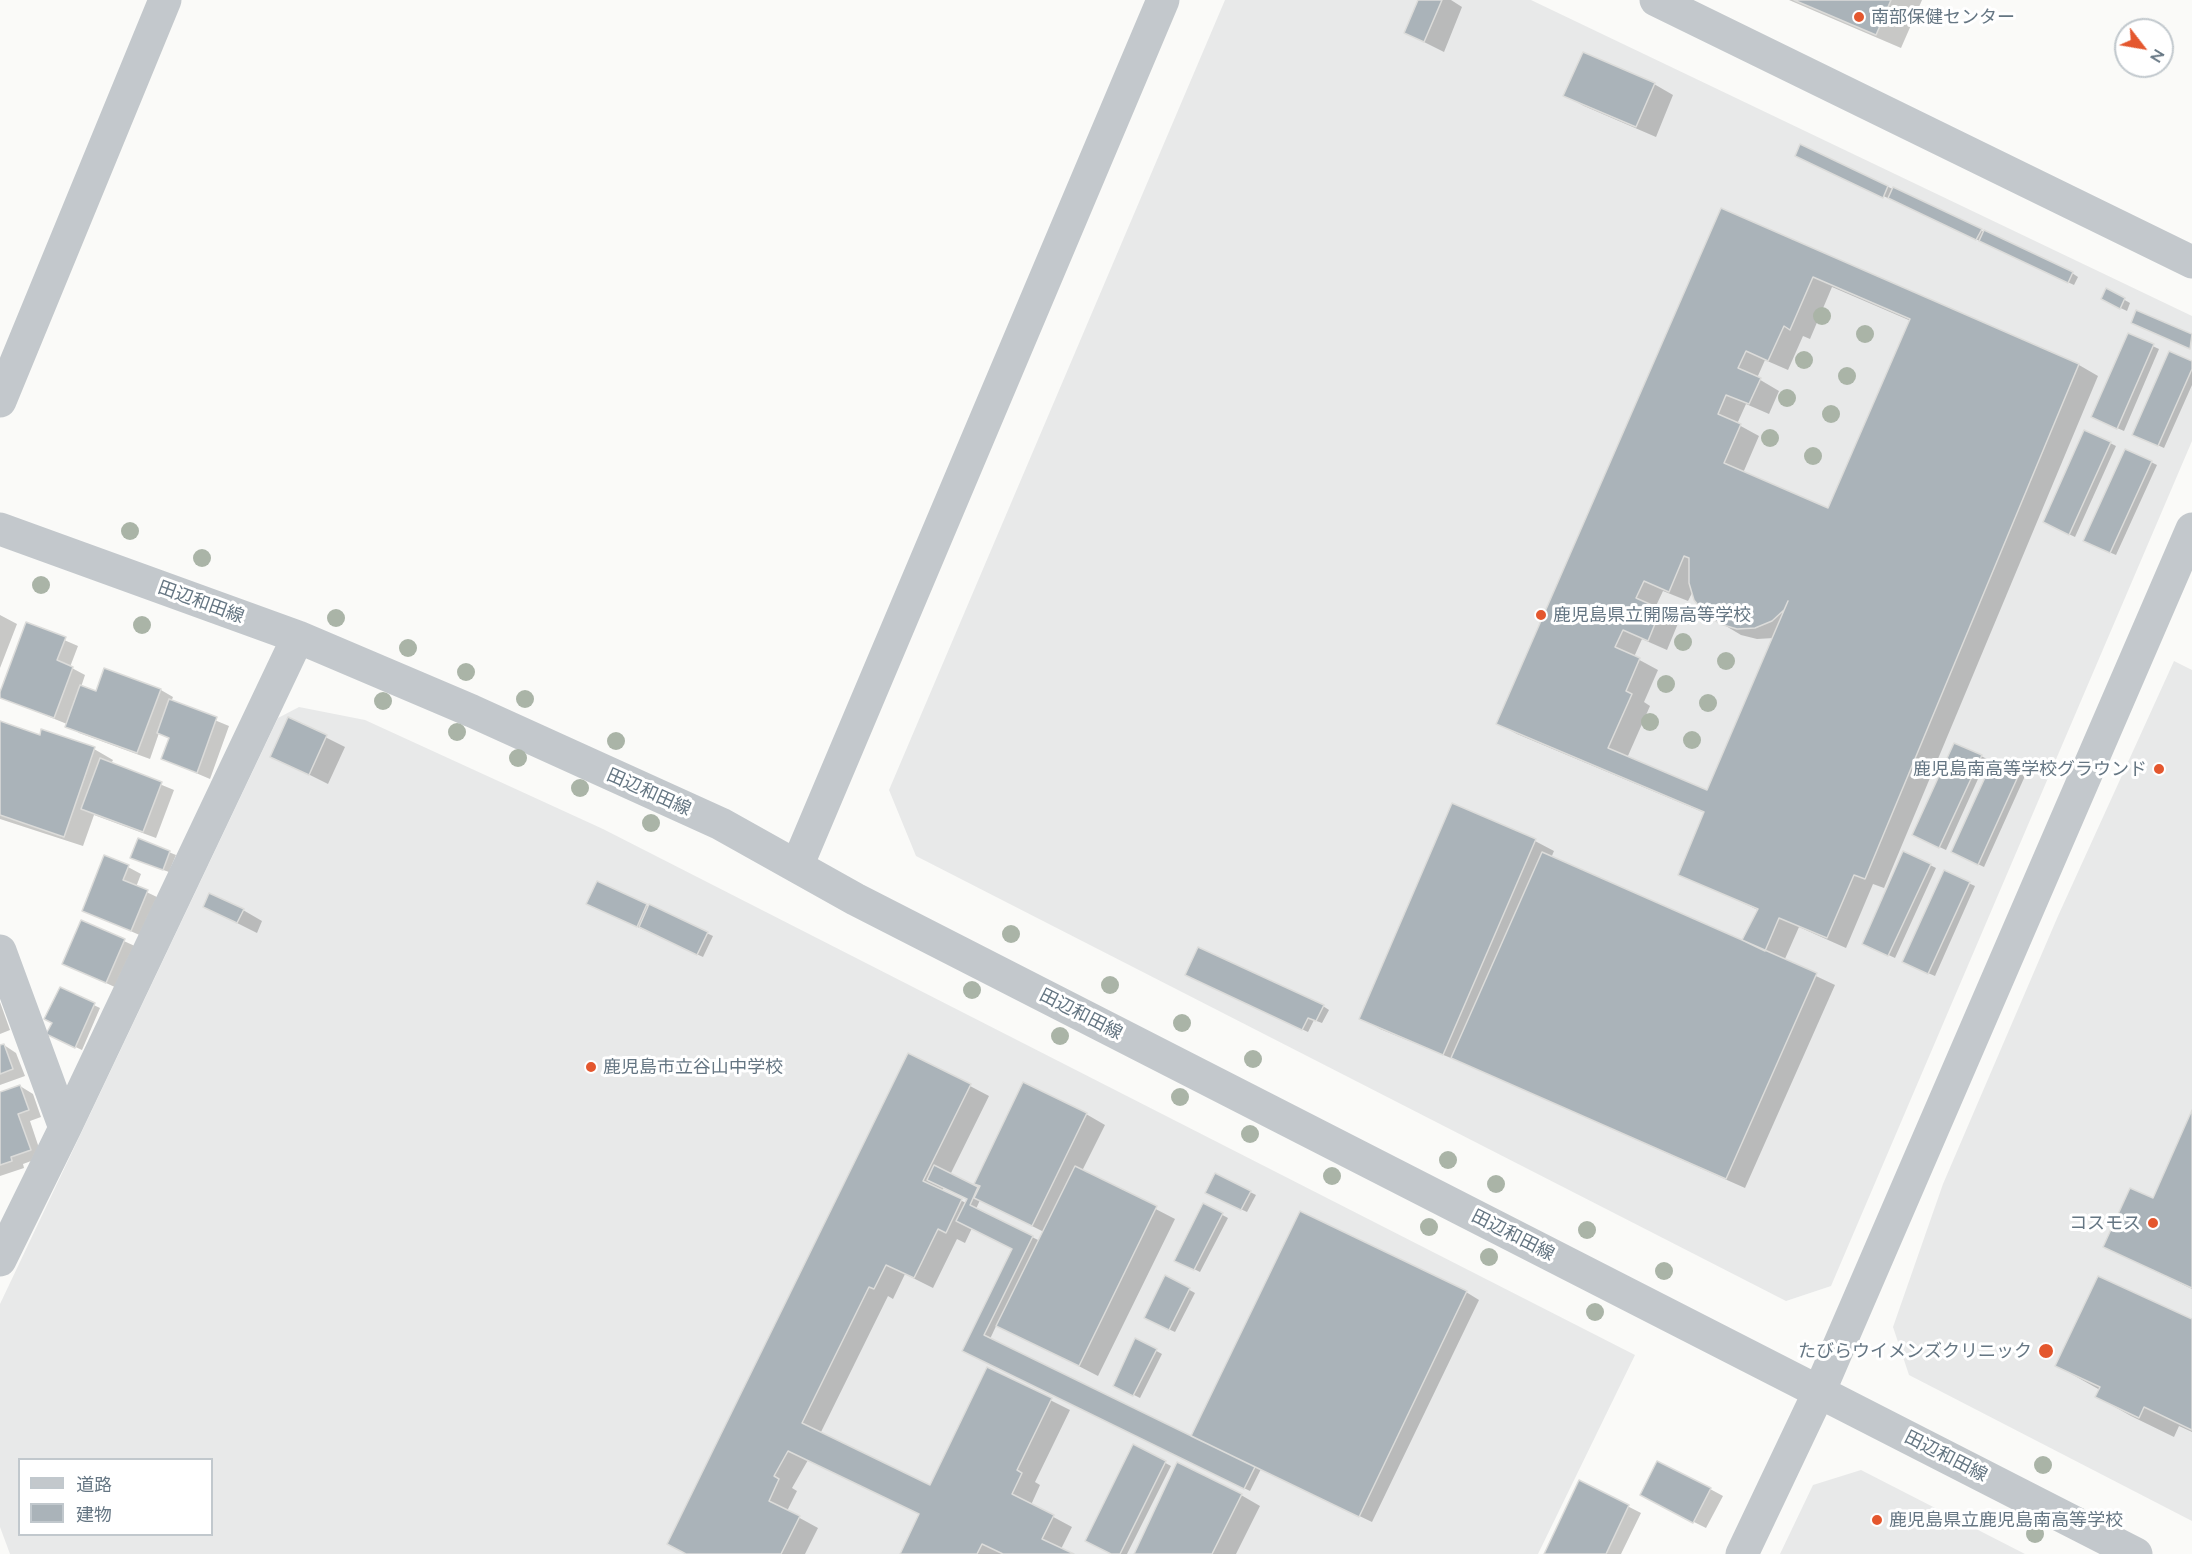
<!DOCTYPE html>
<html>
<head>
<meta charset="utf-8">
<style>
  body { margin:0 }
  #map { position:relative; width:2192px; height:1554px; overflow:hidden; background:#fafaf8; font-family:Lato,"Noto Sans JP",sans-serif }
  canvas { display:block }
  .legend { position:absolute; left:18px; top:1458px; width:195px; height:78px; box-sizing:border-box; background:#fff; border:2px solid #c1c8cd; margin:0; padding:8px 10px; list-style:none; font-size:18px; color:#657683 }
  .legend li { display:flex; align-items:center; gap:12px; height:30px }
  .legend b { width:30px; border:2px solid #c1c8cd }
  .north { position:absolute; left:2114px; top:18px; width:60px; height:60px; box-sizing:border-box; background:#fff; border:2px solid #c1c8cd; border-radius:50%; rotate:121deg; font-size:16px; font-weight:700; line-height:24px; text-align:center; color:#657683 }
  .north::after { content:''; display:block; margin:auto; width:21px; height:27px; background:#e4572e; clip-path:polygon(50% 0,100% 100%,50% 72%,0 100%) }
</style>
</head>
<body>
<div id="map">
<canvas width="2192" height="1554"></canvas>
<ul class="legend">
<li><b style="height:8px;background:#c3c8cc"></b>道路</li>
<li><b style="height:16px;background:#aab3b9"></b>建物</li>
</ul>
<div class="north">N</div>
</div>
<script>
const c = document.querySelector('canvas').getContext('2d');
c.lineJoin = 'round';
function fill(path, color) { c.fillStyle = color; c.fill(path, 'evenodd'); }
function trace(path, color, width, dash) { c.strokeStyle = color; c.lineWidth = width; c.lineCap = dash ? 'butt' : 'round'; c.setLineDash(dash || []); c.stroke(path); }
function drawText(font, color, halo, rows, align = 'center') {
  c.font = font + ' Lato,"Noto Sans JP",sans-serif'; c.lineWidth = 6; c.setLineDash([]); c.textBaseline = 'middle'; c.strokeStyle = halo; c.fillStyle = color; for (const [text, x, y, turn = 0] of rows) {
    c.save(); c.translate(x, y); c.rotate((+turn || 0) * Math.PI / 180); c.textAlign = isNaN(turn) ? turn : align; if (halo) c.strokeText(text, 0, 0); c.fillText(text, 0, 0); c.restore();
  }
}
fill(new Path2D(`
  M1225,0h306l661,316v125l-361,845 -45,15 -870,-445 -27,-66z
  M2174,661l18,9v851l-283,-146 -16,-48 50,-143 115,-268z
  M299,707l66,13 238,109 1032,526 -97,199h-1528l-10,-27v-223l278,-586zM20,1460h192v74h-192z
  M1861,1470l164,84h-245l33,-69z`), '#e8e9e9');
fill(new Path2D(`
  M1420,0h31l11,7 -18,45 -38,-19z
  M1789,0h133l-21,48z
  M1654,84l19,11 -17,42 -72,-31 -19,-10z
  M1801,146l271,127 6,4 -4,8 -272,-127z
  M1722,210l357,155 19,11 -214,512 -11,-4 -27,64 -47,-21 -15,34 51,24 -90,203 -282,-125 -83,-34 -19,-11 174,-177 19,10 -3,7 191,84 16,-32 -78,-36 25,-61 -188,-79 -19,-10zM1832,287l79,34 -82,189 -86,-37 16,-37 -22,-12 9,-20 23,10 10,-23 -22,-13 8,-18 23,10 15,-34 7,3zM1663,591l25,10 5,-10 28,32 20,12 16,4 17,-1 -66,154 -81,-34 23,-52 -6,-4 14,-32 -24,-13 8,-18 25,11 12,-29 -24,-13z
  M2107,290l23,13 -3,8 -19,-9z
  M2129,335l30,14 -35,82 -25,-11z
  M2192,363v22l-28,63 -24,-11z
  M2110,443l6,3 -41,91 -25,-12z
  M2151,462l6,3 -41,90 -26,-11z
  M0,615l17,9 -17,44z
  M27,624l51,22 -8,21 15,8 -4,12 16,6 64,-3 12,7 -2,5 58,24 -19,53 -47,-20 7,-20 -11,-6 -9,26 -71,-26 -12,-9 -67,-27z
  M289,719l56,28 -17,37 -56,-28z
  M0,723l40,14 54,12 19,11 -2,4 63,26 -18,48 -62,-23 -11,31 -83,-27z
  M1981,756l6,3 -41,91 -26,-12z
  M1994,762l31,14 -41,91 -25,-12z
  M139,840l37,15 -7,17 -31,-11z
  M1930,865l6,3 -41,90 -26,-12z
  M128,867l13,7 -5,13 23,11 -15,39 -61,-27z
  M1944,872l31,14 -40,90 -26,-11z
  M598,883l115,53 -10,21 -109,-50z
  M205,907l38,3 19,11 -5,12z
  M82,922l55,25 -18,42 -56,-26z
  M1193,978l130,28 6,4 -7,13 -8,-3 -6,12z
  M60,989l40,19 -18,42 -28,-13v-14z
  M0,1002l10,28 -10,4z
  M4,1045l12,8 9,23 -25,9v-38z
  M20,1086l13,8 8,23 -11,4 12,36 -19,7 1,4 -24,8v-83z
  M970,1086l19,10 -39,79 30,15 106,-76 19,11 -23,46 93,48 -77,157 -101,-52 -7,15 210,103 266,-150 13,8 -107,222 -111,-53 -11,22 -281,-137 45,-106 -42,-20 -7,15 -8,-4 -24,49 -28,-14 -12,25 -5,-3 -68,138 111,53 57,-118 82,41 -35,72 5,3 -9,20 41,22 -11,22 9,5h-168l19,-40 -113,-54 -16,28 5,3 -10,20 31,17 -13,26h-119zM944,1187l25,11 -3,5 -24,-12zM980,1200l64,32 -4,9 -64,-32z
  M2192,1113v176l-87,-42 49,-47z
  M1250,1192l6,3 -9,17 -34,-16z
  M1204,1205l24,13 -28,54 -18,-9z
  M1166,1277l29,16 -20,39 -24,-11z
  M2192,1321v111l-13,-6 -5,11 -43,-21 -34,-19 3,-7 -43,-24z
  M1136,1340l26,14 -22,44 -26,-13z
  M1134,1446l37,20 -44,88h-14z
  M1580,1482l61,31 -20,41h-76z
  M1710,1489l13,7 -17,32 -52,-26z
  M1241,1495l19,11 -24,48h-101z`), '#0003');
const building = new Path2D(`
  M1418,0h24l-18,42 -20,-9z
  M1794,0h97l-15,35z
  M1583,52l72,31 -19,44 -73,-31z
  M1800,144l88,42 -5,12 -88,-42z
  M1893,187l89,42 -6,11 -88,-42z
  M1721,208l358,156 -214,515 -11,-4 -27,63 -48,-20 -14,33 -23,-11 16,-31 -80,-34 26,-63 -208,-88zM1813,277l97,42 -82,189 -104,-45 17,-39 -23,-10 8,-19 23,9 12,-26 -23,-10 8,-17 22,10 16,-35 6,4zM1684,556l5,2v25l5,17 11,14 15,10 17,5 18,-1 17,-7 12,-11 4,-9 -81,189 -99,-42 24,-54 -6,-3 14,-33 -25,-11 8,-17 25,11 13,-32 -25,-11 8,-17 25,11z
  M1984,230l89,42 -5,11 -89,-42z
  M2106,288l19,10 -5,11 -19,-10z
  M2136,310l56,24 -2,15 -59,-26z
  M2128,333l26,11 -37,85 -26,-12z
  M2169,351l23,10v8l-34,77 -26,-11z
  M2084,430l27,12 -42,93 -26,-13z
  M2125,449l27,12 -42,92 -27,-12z
  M26,622l40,15 -9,23 16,7 -19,51 -54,-20v-6z
  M104,668l57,21 -24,64 -72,-26 15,-42 16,6z
  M169,699l48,18 -20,56 -36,-14 8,-21 -12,-5z
  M288,717l39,18 -18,40 -39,-18z
  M0,721l40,14 1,-6 54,18 -31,90 -64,-22z
  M1954,743l28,12 -43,93 -27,-13z
  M100,758l62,24 -19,50 -62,-23z
  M1993,760l27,12 -42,93 -27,-13z
  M1452,803l84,36 -93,216 -84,-36z
  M138,838l32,13 -7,19 -33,-12z
  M1903,851l28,13 -43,92 -26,-12z
  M1542,852l275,121 -91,206 -275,-121z
  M104,855l25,10 -6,15 25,10 -17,41 -49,-20z
  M1944,870l26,12 -42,92 -26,-12z
  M597,881l50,23 -10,23 -51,-23z
  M209,893l35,16 -7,14 -34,-16z
  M649,904l59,28 -11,23 -58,-28z
  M81,920l44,19 -19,44 -44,-19z
  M1198,947l126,58 -8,16 -8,-3 -6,12 -117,-55z
  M60,987l35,16 -20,45 -29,-14 6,-11 -8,-4z
  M4,1044l9,25 -13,5v-29z
  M908,1053l63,31 -48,97 39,18 -16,34 -8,-4 -24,49 -28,-13 -12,24 -5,-2 -67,136 128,62 57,-118 65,31 -35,72 5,3 -10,21 42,21 -12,24 32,15h-71l-21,-10 -5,10h-77l19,-40 -131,-63 -14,25 5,3 -10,22 31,15 -19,38h-95l-19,-10z
  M1023,1082l64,31 -55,113 -58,-28 6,-12 -6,-2z
  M20,1085l9,25 -11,4 13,36 -20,7 1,4 -12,4v-73z
  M2192,1110v178l-89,-41 27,-59 23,10z
  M934,1165l44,22 -8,18 63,31 -49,99 271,132 -11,22 -282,-138 50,-102 -56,-28 11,-22 -40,-19z
  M1075,1166l82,40 -78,160 -83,-40z
  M1215,1173l36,18 -10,19 -36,-17z
  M1203,1203l20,10 -29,57 -20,-9z
  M1300,1211l167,80 -108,226 -168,-81z
  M1165,1275l25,13 -21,42 -25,-12z
  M2098,1276l94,43v111l-48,-23 -5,11 -44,-21 5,-10 -45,-21z
  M1135,1338l22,11 -24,47 -20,-10z
  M1133,1444l33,17 -46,93h-9l-26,-13z
  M1657,1461l54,27 -18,35 -53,-28z
  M1177,1462l65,32 -30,60h-78z
  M1579,1480l50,25 -23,49h-62z`);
fill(building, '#aab3b9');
trace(building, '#dcdcda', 1.5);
trace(new Path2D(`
  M1656,0l536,262
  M0,401l165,-401
  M0,529l298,108 174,74 249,113 134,75 1281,655
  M797,866l366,-866
  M0,951l65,177
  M0,1260l65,-132 233,-491
  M1742,1554l77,-162 373,-863`), '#c3c8cc', 33);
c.fillStyle = '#aab4a7';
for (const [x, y] of [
  [1822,316],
  [1865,334],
  [1804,360],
  [1847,376],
  [1787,398],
  [1831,414],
  [1770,438],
  [1813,456],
  [130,531],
  [202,558],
  [41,585],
  [336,618],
  [142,625],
  [1683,642],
  [408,648],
  [1726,661],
  [466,672],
  [1666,684],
  [525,699],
  [383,701],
  [1708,703],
  [1650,722],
  [457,732],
  [1692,740],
  [616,741],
  [518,758],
  [580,788],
  [651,823],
  [1011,934],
  [1110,985],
  [972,990],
  [1182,1023],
  [1060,1036],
  [1253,1059],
  [1180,1097],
  [1250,1134],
  [1448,1160],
  [1332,1176],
  [1496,1184],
  [1429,1227],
  [1587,1230],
  [1489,1257],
  [1664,1271],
  [1595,1312],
  [2043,1465],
  [2035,1534]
]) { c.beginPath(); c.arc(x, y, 9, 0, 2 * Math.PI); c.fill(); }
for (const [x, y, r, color] of [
  [1859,17,6,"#e4572e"],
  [1541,615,6,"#e4572e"],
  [2159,769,6,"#e4572e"],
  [591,1067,6,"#e4572e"],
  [2153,1223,6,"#e4572e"],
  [2046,1351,8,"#e4572e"],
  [1877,1520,6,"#e4572e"]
]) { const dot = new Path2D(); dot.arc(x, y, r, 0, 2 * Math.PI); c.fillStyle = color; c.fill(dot); trace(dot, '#fff', 2); }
drawText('18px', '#657683', '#fff', [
  ["南部保健センター",1871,17],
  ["鹿児島県立開陽高等学校",1553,615],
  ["鹿児島南高等学校グラウンド",2147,769,"right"],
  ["鹿児島市立谷山中学校",603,1067],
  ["コスモス",2141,1223,"right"],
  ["たびらウイメンズクリニック",2032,1351,"right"],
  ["鹿児島県立鹿児島南高等学校",1889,1520]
], 'left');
drawText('18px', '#657683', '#fff', [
  ["田辺和田線",201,602,20],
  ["田辺和田線",649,792,24],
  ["田辺和田線",1081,1014,27],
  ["田辺和田線",1513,1235,27],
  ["田辺和田線",1946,1456,27]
]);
</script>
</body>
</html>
